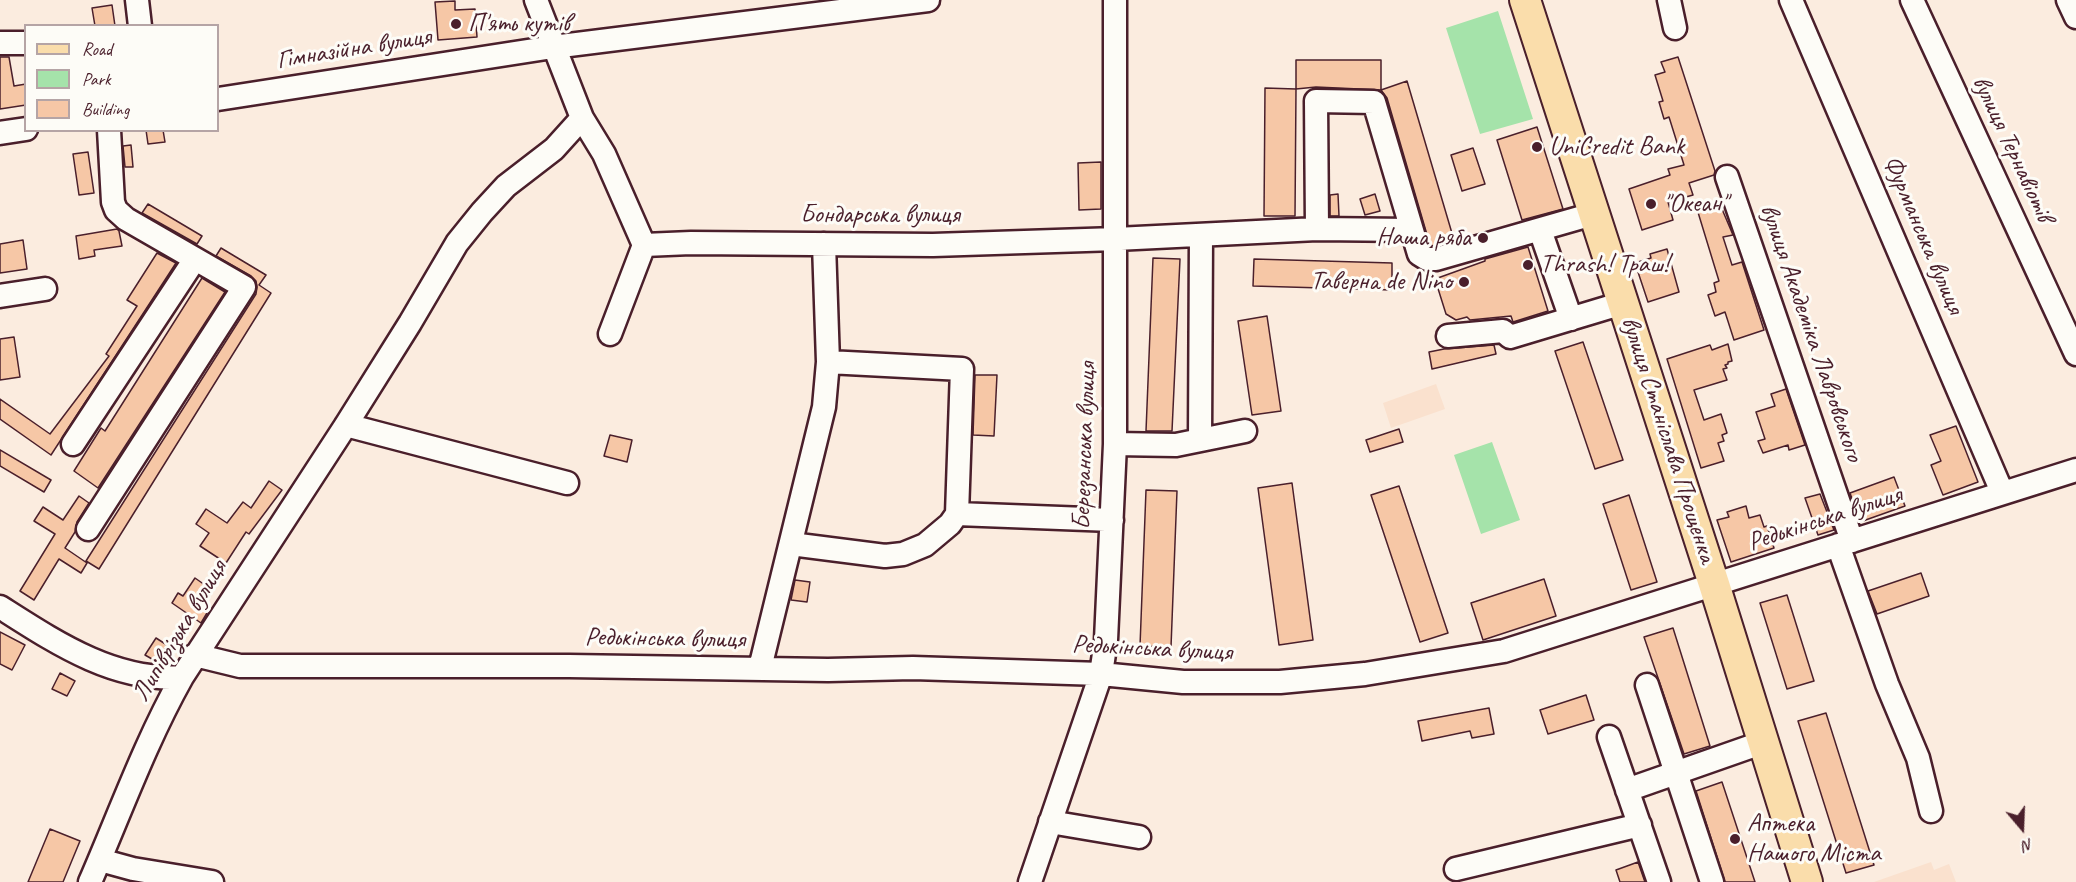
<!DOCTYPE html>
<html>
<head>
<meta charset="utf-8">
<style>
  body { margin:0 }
  #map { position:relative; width:2076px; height:882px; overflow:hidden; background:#fbecdf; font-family:Caveat,sans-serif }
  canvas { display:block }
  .legend { position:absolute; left:24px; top:24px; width:195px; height:108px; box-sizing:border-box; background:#fdfcf7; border:2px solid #b5a4a5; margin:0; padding:8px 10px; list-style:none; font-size:18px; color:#4a1f2b }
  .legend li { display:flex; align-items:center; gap:12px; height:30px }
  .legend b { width:30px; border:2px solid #b5a4a5 }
  .north { position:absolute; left:1992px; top:798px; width:60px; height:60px; -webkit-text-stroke:4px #fdfcf7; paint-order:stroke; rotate:161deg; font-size:16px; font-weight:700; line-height:24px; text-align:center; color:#4a1f2b }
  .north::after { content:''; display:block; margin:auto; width:21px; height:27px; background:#4a1f2b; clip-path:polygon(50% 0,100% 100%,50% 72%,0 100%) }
</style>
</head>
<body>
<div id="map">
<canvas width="2076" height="882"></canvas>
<ul class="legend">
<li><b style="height:8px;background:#faddab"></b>Road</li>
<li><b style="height:16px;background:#a5e3aa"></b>Park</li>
<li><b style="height:16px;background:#f6c7a6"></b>Building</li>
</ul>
<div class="north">N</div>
</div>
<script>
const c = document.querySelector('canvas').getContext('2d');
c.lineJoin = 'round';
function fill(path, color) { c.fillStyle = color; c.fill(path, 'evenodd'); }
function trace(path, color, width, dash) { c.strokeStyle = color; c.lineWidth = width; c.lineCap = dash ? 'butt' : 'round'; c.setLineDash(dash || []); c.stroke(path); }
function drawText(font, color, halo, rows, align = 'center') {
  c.font = font + ' Caveat,sans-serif'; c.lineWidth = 6; c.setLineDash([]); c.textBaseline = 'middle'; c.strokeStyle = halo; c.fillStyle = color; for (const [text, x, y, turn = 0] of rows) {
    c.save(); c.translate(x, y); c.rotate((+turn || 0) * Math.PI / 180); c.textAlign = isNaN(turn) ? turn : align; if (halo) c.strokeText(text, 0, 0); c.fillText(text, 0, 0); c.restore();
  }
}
fill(new Path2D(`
  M1436,384l9,25 -54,19 -8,-25z
  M1931,862l3,8 15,-6 7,18h-82z`), '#fae1ce');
fill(new Path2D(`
  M1498,11l35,108 -53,15 -34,-106z
  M1492,442l28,78 -39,14 -27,-79z`), '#a5e3aa');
const building = new Path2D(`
  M455,1v9l20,-1 2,28 -39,3 -3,-38z
  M112,5l3,21h-20l-3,-18z
  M0,57h9l5,29 12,-2v21l-26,4z
  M1678,57l37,114 -1,4 -25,8 4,12 -25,7 5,18 -31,10 -13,-41 41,-14 -2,-6 16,-4 -15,-48 -5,2 -5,-17 4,-1 -8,-26 10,-3 -4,-10z
  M1296,60h85v30l-65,-3 -20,2z
  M1407,81l47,159 -20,6 -4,-1 -43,-147 -6,-8z
  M1265,88l31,1 -1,127h-31z
  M1537,127l26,82 -41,11 -25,-80z
  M146,130h17l2,12 -17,2z
  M131,145l2,22h-8l-2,-21z
  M1473,148l12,36 -23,7 -11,-36z
  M88,152l6,41 -15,2 -6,-41z
  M1101,162v47l-22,1 -1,-47z
  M1338,194l1,22h-9v-21z
  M1375,194l5,17 -15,4 -5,-16z
  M1719,202l14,33 -10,2 9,28 10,-3 22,68 -30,10 -9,-28 -10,4 -7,-21 8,-3 -2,-9 5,-2 -22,-72z
  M148,204l54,32 -5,8 -55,-31z
  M117,229l2,2 3,15 -28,4 1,6 -16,3 -3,-23z
  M23,240l4,29 -27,4v-29z
  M1528,247l20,64 -35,11 -2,-6 -41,4 -3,-3 -11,3 -10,-6 -11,-35 50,-18v-2z
  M221,248l45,27 -7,10 12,8 -172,276 -13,-8 170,-267 1,-7 -1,-6 -5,-5 -35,-20z
  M1667,249l12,43 -31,10 -13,-39 16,-5 -1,-4z
  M157,253l19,10 -125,192 -51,-36v-20l50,35 59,-78 -3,-2 31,-48 -10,-6z
  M1153,258l27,1 -8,172h-26z
  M1254,259l138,4v27l-139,-4z
  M202,278l23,14 -127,196 -24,-17 27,-43 4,3z
  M1267,316l14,95 -29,4 -14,-94z
  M14,337l6,40 -20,3v-41z
  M1583,342l40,118 -28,9 -40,-118z
  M1728,344l4,17 -4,1v2l-3,1 2,3 -4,1 4,11 -33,10 10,30 17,-6 6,19 -5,2 2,6 -6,2 6,18 -23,7 -34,-109 43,-14 2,5z
  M1494,345l2,9 -64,15 -3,-17 15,-3z
  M975,375h22l-3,61 -21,-1z
  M1786,389l19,56 -16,5 -1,-5 -25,8 -5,-12 7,-2 -9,-27 19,-6 -4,-12z
  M1956,426l22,56 -35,13 -12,-30 10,-4 -11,-26z
  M1399,429l4,13 -33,10 -4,-12z
  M610,435l22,5 -5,22 -23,-6z
  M0,450l51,30 -7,12 -44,-26z
  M1894,477l11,29 -45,16 -10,-29z
  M269,481l13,9 -33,44 -3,-2 -20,31 -26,-17 9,-13 -13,-9 10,-15 21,14 16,-21 8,6z
  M1292,483l21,157 -34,5 -21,-157z
  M1399,486l49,147 -28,9 -49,-147z
  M1146,490l31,1 -6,156 -31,-1z
  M1820,494l14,36 -16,5 -13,-37z
  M1629,495l28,87 -26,8 -28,-86z
  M79,496l10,7 -12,19 -2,10 -10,16 22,15 -6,10 -22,-14 -25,41 -14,-9 35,-57 -21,-13 9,-14 20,13z
  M1746,506l3,12 11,-3 4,12 3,-1 7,22 -43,14 -14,-42 12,-3 -2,-5z
  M1921,573l8,23 -52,18 -9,-23z
  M195,578l17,12 -12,18 7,5 -6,10 -29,-20 6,-10 5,3z
  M1544,579l12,37 -73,24 -12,-37z
  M795,580l15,2 -3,20 -16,-2z
  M1787,595l27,86 -27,8 -27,-86z
  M1673,628l37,118 -26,8 -40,-117z
  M0,632l25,13 -13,25 -12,-6z
  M156,638l11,7 -3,6 7,5 -5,7h-7l-14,-8z
  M60,673l15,8 -8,15 -15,-7z
  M1586,695l8,25 -46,14 -8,-24z
  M1489,708l5,26 -22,4 -2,-7 -48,10 -4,-20z
  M1826,713l48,152 -28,8 -48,-152z
  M1722,782l33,100h-30l-29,-91z
  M50,829l30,12 -17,41h-35z
  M1638,862l7,20h-25l-4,-12z`);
fill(building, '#f6c7a6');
trace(building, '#4a1f2b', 1.5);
const minor = new Path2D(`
  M137,0l3,26
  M1669,0l6,28
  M1791,0l211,492
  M1912,0l164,354
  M2068,0l8,17
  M0,43h26
  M218,99l335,-52 375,-47
  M582,118l22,36 40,91 -34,89
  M0,133l26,-4
  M1727,177l125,364
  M1317,229l-1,-128 58,1 45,152 8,5h9l157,-45
  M1540,230l31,89
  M644,245l47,-2 242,2 183,-6 201,-10 94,1
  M0,296l45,-7
  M1448,336l55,-5 7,6 113,-34
  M346,425l221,58
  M1200,440l1,-205
  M73,444l122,-185
  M1115,444l61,1 69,-14
  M957,514l155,6
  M88,529l156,-242 -118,-68 -10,-9 -3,-8 -4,-72
  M791,544l94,12 18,-2 22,-9 25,-21 7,-10 5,-145 -134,-7
  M1838,545l49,139 31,74 13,53
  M0,607c55,35 114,75 182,70
  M195,655l45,11h329l259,4 85,-2 188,6 82,8h97l85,-8 139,-23 572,-181
  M760,668l64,-261 4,-45 -4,-118
  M1647,685l65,197
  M1609,737l50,145
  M1627,790l137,-48
  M1050,822l89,15
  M100,860l33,9 79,13
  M1456,869l184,-44
  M90,882c30,-69 55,-139 92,-205l164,-252 64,-102 47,-80 25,-31 24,-26 48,-37 28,-31 -46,-118
  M1030,882l71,-208 5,-34 9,-196v-444`);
const major = new Path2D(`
  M1525,0l189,584 93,298`);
trace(minor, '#4a1f2b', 27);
trace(major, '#4a1f2b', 34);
trace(minor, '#fdfcf7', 22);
trace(major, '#faddab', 30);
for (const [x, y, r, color] of [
  [456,24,6,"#4a1f2b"],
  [1537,147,6,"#4a1f2b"],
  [1651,204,6,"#4a1f2b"],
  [1483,238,6,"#4a1f2b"],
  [1528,265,6,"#4a1f2b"],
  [1464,282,6,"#4a1f2b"],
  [1735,839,6,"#4a1f2b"]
]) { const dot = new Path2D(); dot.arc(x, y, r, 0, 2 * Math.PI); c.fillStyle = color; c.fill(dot); trace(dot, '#fdfcf7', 2); }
drawText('26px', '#4a1f2b', '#fdfcf7', [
  ["П'ять кутів",468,24],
  ["UniCredit Bank",1549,147],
  ["\"Океан\"",1663,204],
  ["Наша ряба",1471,238,"right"],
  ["Thrash! Траш!",1540,265],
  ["Таверна de Nino",1452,282,"right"],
  ["Аптека",1747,824],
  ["Нашого Міста",1747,854]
], 'left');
drawText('26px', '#4a1f2b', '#fdfcf7', [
  ["Гімназійна вулиця",354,49,-9],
  ["вулиця Тернавіотів",2012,149,65],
  ["Бондарська вулиця",880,215],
  ["Фурманська вулиця",1923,235,67],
  ["вулиця Академіка Лавровського",1811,333,71],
  ["вулиця Станіслава Прощенка",1668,440,72],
  ["Березанська вулиця",1085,446,-88],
  ["Редькінська вулиця",1825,519,-18],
  ["Липіврізька вулиця",180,631,-59],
  ["Редькінська вулиця",665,639,1],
  ["Редькінська вулиця",1152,649,3]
]);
</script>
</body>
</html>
